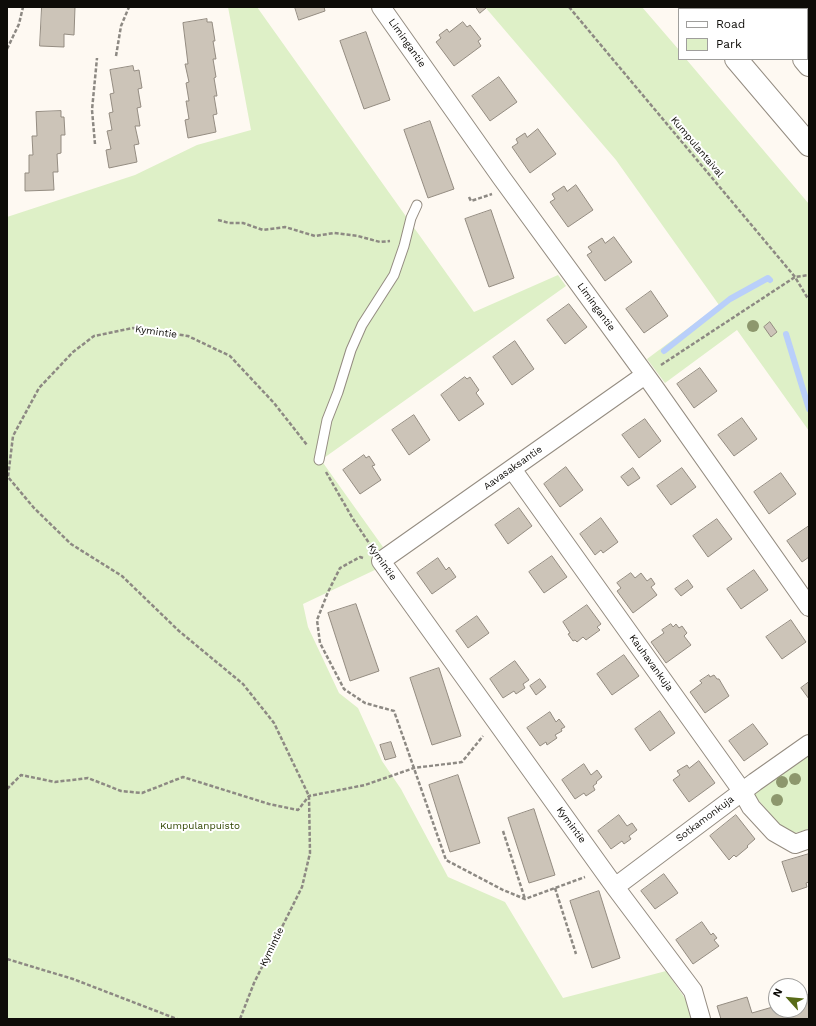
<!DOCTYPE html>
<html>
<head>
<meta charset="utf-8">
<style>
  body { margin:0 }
  #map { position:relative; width:816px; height:1026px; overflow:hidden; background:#fef9f2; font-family:"Work Sans",sans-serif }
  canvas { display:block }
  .frame { position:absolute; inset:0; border:8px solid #0e0c08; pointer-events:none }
  .legend { position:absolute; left:678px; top:8px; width:130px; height:52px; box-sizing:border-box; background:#fff; border:1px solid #9f9e9c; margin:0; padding:5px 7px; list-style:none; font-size:12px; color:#0e0c08 }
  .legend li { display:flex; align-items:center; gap:8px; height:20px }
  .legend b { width:20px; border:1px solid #9f9e9c }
  .north { position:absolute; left:768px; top:978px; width:40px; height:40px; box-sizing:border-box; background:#fff; border:1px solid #9f9e9c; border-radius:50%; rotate:297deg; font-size:11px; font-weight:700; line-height:16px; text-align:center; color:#0e0c08 }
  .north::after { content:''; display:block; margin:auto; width:14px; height:18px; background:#596b18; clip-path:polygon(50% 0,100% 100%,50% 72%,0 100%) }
</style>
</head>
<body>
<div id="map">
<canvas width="816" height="1026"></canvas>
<div class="frame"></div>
<ul class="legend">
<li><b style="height:5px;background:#fff"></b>Road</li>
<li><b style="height:11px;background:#def0c7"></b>Park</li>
</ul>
<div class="north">N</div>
</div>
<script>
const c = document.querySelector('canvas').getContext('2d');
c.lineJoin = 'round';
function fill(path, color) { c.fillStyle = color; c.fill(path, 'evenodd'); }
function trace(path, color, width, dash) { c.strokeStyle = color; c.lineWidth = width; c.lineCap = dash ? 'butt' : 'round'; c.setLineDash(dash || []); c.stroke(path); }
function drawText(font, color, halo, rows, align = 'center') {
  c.font = font + ' "Work Sans",sans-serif'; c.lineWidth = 4; c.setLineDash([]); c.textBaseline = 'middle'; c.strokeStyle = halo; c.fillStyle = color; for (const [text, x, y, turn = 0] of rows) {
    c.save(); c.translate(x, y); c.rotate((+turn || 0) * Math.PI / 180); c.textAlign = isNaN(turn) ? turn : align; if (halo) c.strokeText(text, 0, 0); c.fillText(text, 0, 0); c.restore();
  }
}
fill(new Path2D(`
  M228,7h29l217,305 84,-37 8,11 -245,174 62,87 -12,10 8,11 -76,36 5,23 31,66 19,15 24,53 19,28 47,88 57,25 58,96 103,-27 21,30 5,18h-685v-802l128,-42 62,-30 54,-15z
  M485,7h157l37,43v9h7l123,145v227l-72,-101 -72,53 -18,-24 72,-54 -103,-145z
  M809,752v77l-18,5 -14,-7 -9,-16 -17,-19z`), '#def0c7');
trace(new Path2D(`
  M786,334l23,75
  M664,351l66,-52 38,-21 2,2`), '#b9cffa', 6);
const building = new Path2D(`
  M42,7h33l-1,28 -10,-1v13l-24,-1z
  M295,7h29l1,4 -26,9z
  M476,7h9l1,1 -6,5z
  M207,19v3h5l3,19h-2l3,18h-3l3,18 -2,1 3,18h-3l3,18 -4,1 3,17 -28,6 -3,-18 4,-1 -3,-18h3l-3,-18 3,-1 -4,-18h3l-5,-41z
  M463,22l4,5 3,-2 11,14 -3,2 3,5 -27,20 -18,-24 5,-4 -2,-3 8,-6 2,3z
  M366,32l24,68 -26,9 -24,-68z
  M133,66l1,5 5,-1 3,18 -4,1 3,18 -4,1 3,18h-5l4,18 -5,1 3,17 -28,6 -3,-18 5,-1 -4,-18 5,-1 -3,-17 4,-1 -3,-18 4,-1 -4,-23z
  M499,77l18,25 -27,19 -18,-25z
  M61,111v6h3l1,18h-4v18l-4,1 1,18h-5l1,18 -29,1v-18h4v-18h4l-1,-19h5l-1,-24z
  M430,121l24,68 -26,9 -24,-68z
  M538,129l18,25 -26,19 -18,-26 6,-4 -2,-4 9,-6 2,4z
  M576,185l17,25 -25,17 -18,-25 5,-3 -3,-5 12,-8 3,5z
  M491,210l23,68 -25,9 -24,-68z
  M614,237l18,25 -27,19 -18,-26 5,-3 -4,-5 14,-9 3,5z
  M651,291l17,25 -24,17 -18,-24z
  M569,304l18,23 -22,17 -18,-24z
  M770,322l7,10 -6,5 -7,-10z
  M515,341l19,28 -22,16 -19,-28z
  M700,368l17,23 -23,17 -17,-24z
  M465,377l2,2 3,-2 9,13 -3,3 8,11 -25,17 -18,-26z
  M414,415l16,25 -21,15 -17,-25z
  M742,418l15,21 -23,17 -16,-21z
  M645,419l16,22 -22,17 -17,-23z
  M364,455l2,3 3,-2 6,9 -3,1 9,14 -21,14 -17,-24z
  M566,467l17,23 -23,17 -16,-23z
  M633,468l7,10 -12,8 -7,-9z
  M682,468l14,19 -25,18 -14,-19z
  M781,473l15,21 -27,20 -15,-22z
  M519,508l13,18 -24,18 -13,-19z
  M601,518l17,24 -15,11 -2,-3 -6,5 -15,-21z
  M717,519l15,20 -24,18 -15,-21z
  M809,526v31l-7,5 -15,-21z
  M552,556l15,21 -23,16 -15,-21z
  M438,558l8,12 3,-3 7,10 -24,17 -15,-21z
  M754,570l14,20 -27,19 -14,-20z
  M631,573l4,5 6,-5 6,8 4,-3 4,6 -4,3 6,8 -24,18 -16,-22 4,-3 -4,-5z
  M688,580l5,7 -12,9 -6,-7z
  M356,604l23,67 -29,10 -22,-68z
  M587,605l14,19 -4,3 3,3 -14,10 -3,-3 -6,5 -2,-2 -2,1 -5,-7 2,-1 -7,-11z
  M477,616l12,17 -21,15 -12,-17z
  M791,620l15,22 -24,17 -16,-22z
  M671,624l2,3 3,-3 3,4 3,-2 5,7 -3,3 7,9 -25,18 -15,-21 13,-9 -2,-3z
  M624,655l15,21 -27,19 -15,-21z
  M515,661l14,19 -6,4 2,4 -9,6 -2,-3 -11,7 -13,-19z
  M439,668l22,68 -29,9 -22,-67z
  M709,675l1,2 4,-2 3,4h2l10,17 -24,17 -15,-21 12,-9 -2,-2z
  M540,679l6,8 -10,8 -6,-9z
  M809,682v17l-8,-11z
  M660,711l15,22 -25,18 -15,-22z
  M550,712l6,10 3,-3 6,8 -4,2 1,2 -7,4 2,3 -10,7 -1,-3 -6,4 -13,-18z
  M753,724l15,20 -24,17 -15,-20z
  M391,742l5,15 -11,3 -5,-15z
  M699,761l16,22 -26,19 -16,-22 7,-5 -3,-4 10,-6 2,3z
  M584,764l7,11 6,-5 5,7 -6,5 1,1 -4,3 2,4 -9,6 -2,-3 -9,6 -13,-19z
  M458,775l22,68 -30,9 -21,-67z
  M534,809l21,66 -26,8 -21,-65z
  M619,815l8,11 5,-3 5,7 -8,6 2,3 -7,5 -2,-3 -11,8 -13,-18z
  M736,815l19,24 -8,7 1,1 -12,10 -2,-2 -5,5 -19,-24z
  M809,854v28l-3,1 1,4 -15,5 -10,-30z
  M664,874l14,19 -23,16 -14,-18z
  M599,891l21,67 -28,10 -22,-67z
  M702,922l9,13 2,-2 4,5 -3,2 5,6 -26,18 -17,-24z
  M808,995l1,24h-88l-4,-13 30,-9 5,16 24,-7v4h24v-12z`);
fill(building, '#ccc4b8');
trace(building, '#948c81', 1);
const lane = new Path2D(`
  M319,460l8,-40 11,-28 13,-42 11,-25 32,-50 10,-29 7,-28 6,-13`);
const street = new Path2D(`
  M381,7l120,170 151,207 157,223
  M645,375l-264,186 234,326 78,104 8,28
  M512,469l230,322 9,16 23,25 21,12 14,-5
  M615,887l140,-105 54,-38`);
const primary = new Path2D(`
  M691,7l2,2
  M760,7l2,2
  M736,59l73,86
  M804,59l5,6`);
trace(lane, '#948c81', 11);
trace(street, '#948c81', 20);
trace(primary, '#948c81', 24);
trace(new Path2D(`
  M569,7l226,270 12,20 2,2
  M7,49l12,-25 4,-17
  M116,56l5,-30 8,-19
  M95,144l-3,-34 5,-52
  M469,197l2,4 21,-7
  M218,220l11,3h14l20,7 22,-3 30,9 19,-3 24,3 22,6 10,-1
  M661,365l134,-88 14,-2
  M326,472l27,47 18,27
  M363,558l-3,-1 -20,11 -12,24 -11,28 3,23 24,46 21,14 29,8 52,149 57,30 22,9 60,-22
  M7,789l14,-14 34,7 33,-4 33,13 21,2 41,-16 86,27 29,6 11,-14 56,-11 49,-17 48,-6 21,-26
  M503,831l22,68
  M555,888l21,66
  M7,959l66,20 104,40
  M240,1019l14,-36 48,-96 8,-34 -1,-57 -35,-73 -31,-39 -64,-53 -57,-55 -51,-32 -37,-36 -26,-31 5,-41 26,-48 34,-36 21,-16 39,-8 55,8 42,20 44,47 33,42`), '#8d8983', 2.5, [4, 2]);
trace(lane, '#fff', 9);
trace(street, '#fff', 18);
trace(primary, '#fff', 22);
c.fillStyle = '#8d976d';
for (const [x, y] of [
  [753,326],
  [795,779],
  [782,782],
  [777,800]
]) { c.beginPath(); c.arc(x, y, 6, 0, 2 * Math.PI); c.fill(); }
drawText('10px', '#0e0c08', '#fff', [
  ["Limingantie",407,43,55],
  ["Kumpulantaival",697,147,50],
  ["Limingantie",596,307,54],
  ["Kymintie",156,332,8],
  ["Aavasaksantie",513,468,-35],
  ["Kymintie",382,562,55],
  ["Kauhavankuja",651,663,54],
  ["Sotkamonkuja",705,819,-37],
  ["Kymintie",571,825,54],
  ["Kymintie",272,947,-64]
]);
drawText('10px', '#304600', '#fff', [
  ["Kumpulanpuisto",200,826]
]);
</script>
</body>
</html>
